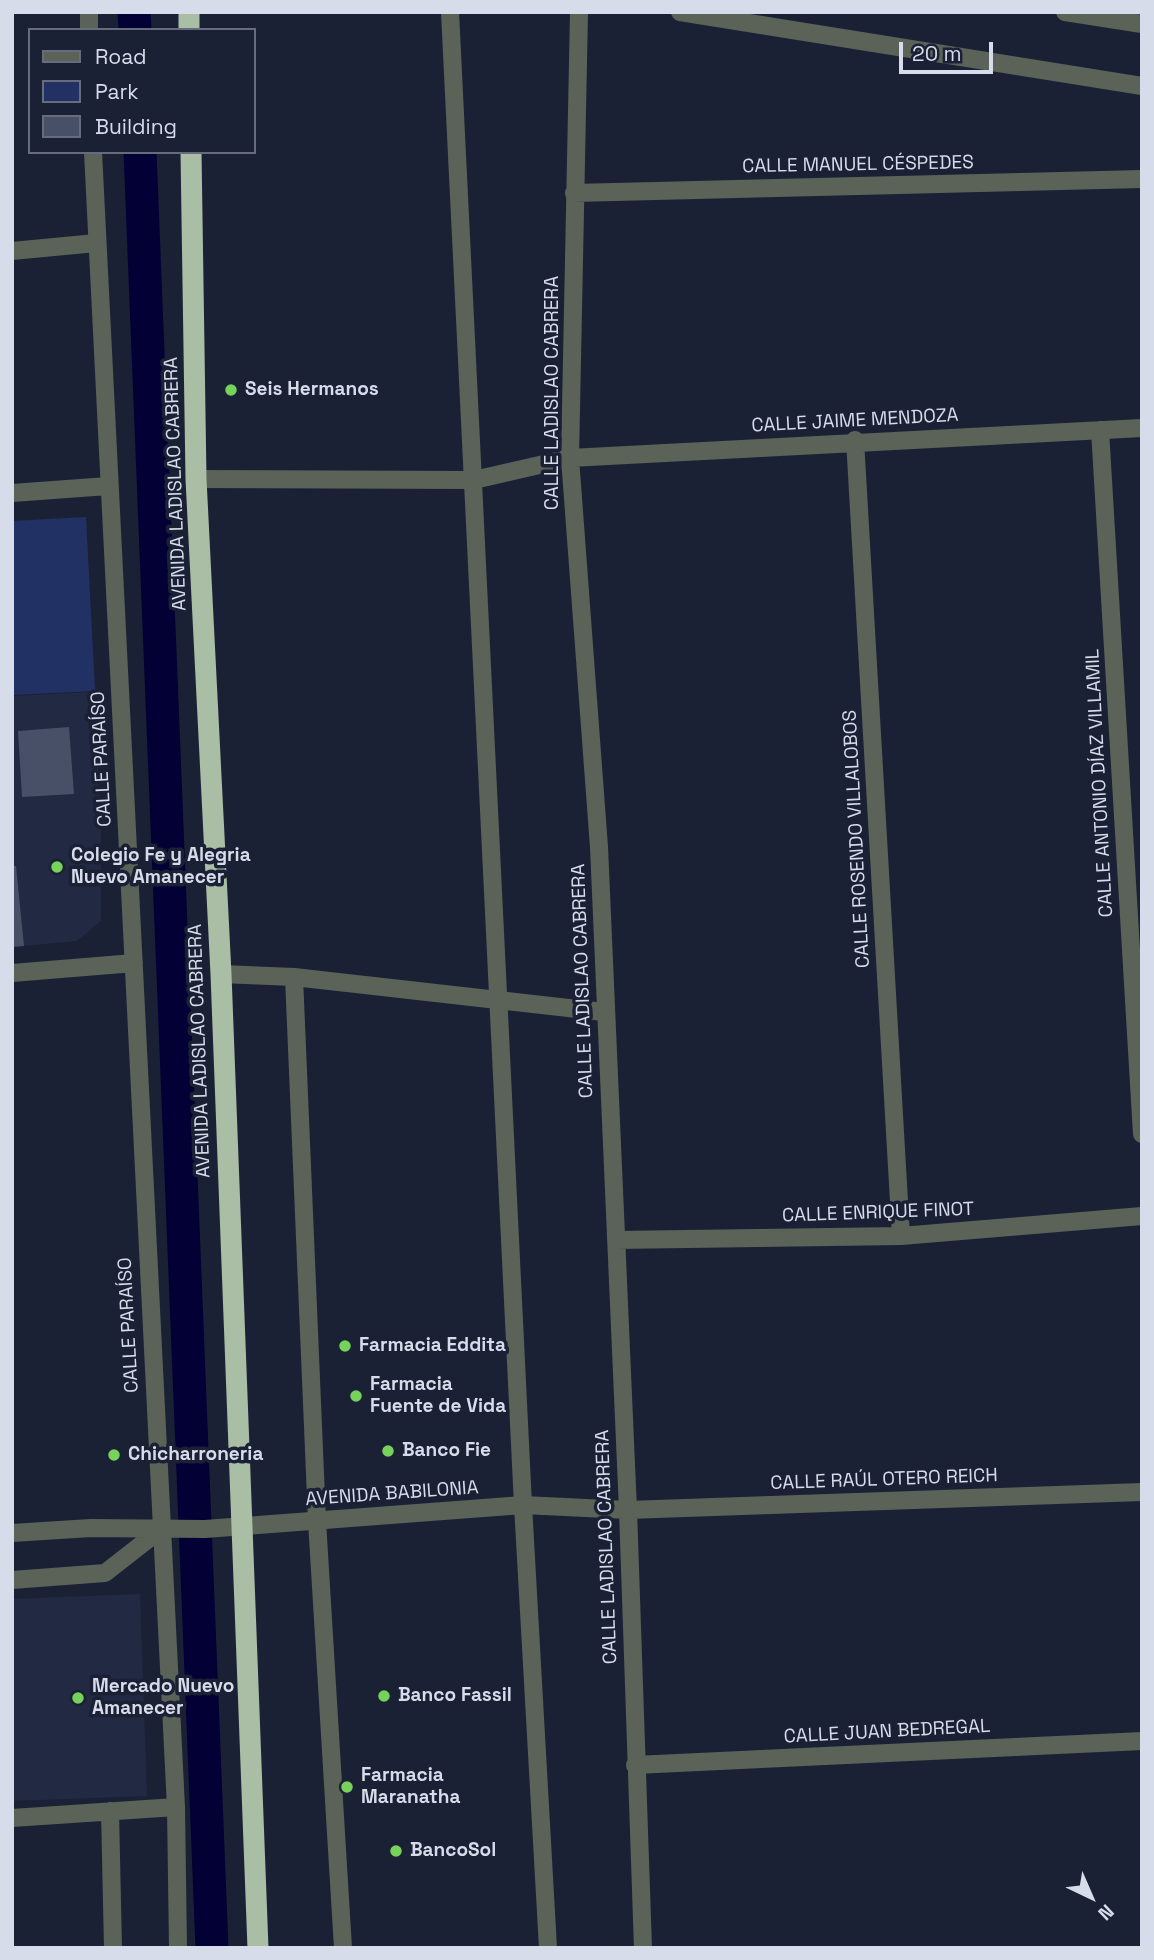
<!DOCTYPE html>
<html>
<head>
<meta charset="utf-8">
<style>
  body { margin:0 }
  #map { position:relative; width:1154px; height:1960px; overflow:hidden; background:#1b2135; font-family:"Space Grotesk",sans-serif }
  canvas { display:block }
  .frame { position:absolute; inset:0; border:14px solid #d6dce9; pointer-events:none }
  .legend { position:absolute; left:28px; top:28px; width:228px; height:126px; box-sizing:border-box; background:#1b2135; border:2px solid #666c7d; margin:0; padding:9px 12px; list-style:none; font-size:21px; color:#d6dce9 }
  .legend li { display:flex; align-items:center; gap:14px; height:35px }
  .legend b { width:35px; border:2px solid #666c7d }
  .north { position:absolute; left:1056px; top:1862px; width:70px; height:70px; -webkit-text-stroke:5px #1b2135; paint-order:stroke; rotate:136deg; font-size:19px; font-weight:700; line-height:28px; text-align:center; color:#d6dce9 }
  .north::after { content:''; display:block; margin:auto; width:24px; height:32px; background:#d6dce9; clip-path:polygon(50% 0,100% 100%,50% 72%,0 100%) }
  .scale { position:absolute; left:899px; top:42px; width:94px; height:32px; box-sizing:border-box; border:4px solid #d6dce9; border-top:0; padding-left:9px; font-size:21px; line-height:24px; white-space:nowrap; color:#d6dce9; -webkit-text-stroke:5px #1b2135; paint-order:stroke }
</style>
</head>
<body>
<div id="map">
<canvas width="1154" height="1960"></canvas>
<div class="frame"></div>
<ul class="legend">
<li><b style="height:9px;background:#5b6359"></b>Road</li>
<li><b style="height:19px;background:#223163"></b>Park</li>
<li><b style="height:19px;background:#475066"></b>Building</li>
</ul>
<div class="north">N</div>
<div class="scale">20 m</div>
</div>
<script>
const c = document.querySelector('canvas').getContext('2d');
c.lineJoin = 'round';
function fill(path, color) { c.fillStyle = color; c.fill(path, 'evenodd'); }
function trace(path, color, width, dash) { c.strokeStyle = color; c.lineWidth = width; c.lineCap = dash ? 'butt' : 'round'; c.setLineDash(dash || []); c.stroke(path); }
function drawText(font, color, halo, rows, align = 'center') {
  c.font = font + ' "Space Grotesk",sans-serif'; c.lineWidth = 7; c.setLineDash([]); c.textBaseline = 'middle'; c.strokeStyle = halo; c.fillStyle = color; for (const [text, x, y, turn = 0] of rows) {
    c.save(); c.translate(x, y); c.rotate((+turn || 0) * Math.PI / 180); c.textAlign = isNaN(turn) ? turn : align; if (halo) c.strokeText(text, 0, 0); c.fillText(text, 0, 0); c.restore();
  }
}
fill(new Path2D(`
  M93,692l8,121v108l-24,20 -65,6v-251z
  M140,1594l7,202 -135,5v-202z`), '#212943');
fill(new Path2D(`
  M86,517l9,174 -83,4v-174z`), '#223163');
trace(new Path2D(`
  M134,12l1,18
  M140,152l72,1796`), '#030035', 33);
fill(new Path2D(`
  M69,727l5,67 -52,3 -4,-66z
  M12,866h4l8,80 -12,1z`), '#475066');
trace(new Path2D(`
  M89,12v18
  M450,12l73,1493 25,443
  M579,12l-9,446 29,389 29,663 15,438
  M680,12l462,74
  M1065,12l77,12
  M93,152l83,1655 2,141
  M574,193l568,-14
  M12,251l84,-8
  M1100,430l42,704
  M855,440l46,796
  M196,479l278,1 96,-22 572,-30
  M12,493l96,-7
  M12,973l122,-10
  M221,974l73,3 310,35
  M294,977l23,544 26,427
  M616,1240l285,-4 241,-20
  M12,1533l79,-5 114,1 318,-24 105,5 514,-18
  M12,1580l93,-7 55,-43
  M635,1765l507,-24
  M110,1811l3,137
  M12,1818l164,-11`), '#5b6359', 18);
trace(new Path2D(`
  M189,12v18
  M191,152l5,327 25,495 37,974`), '#aabda5', 21);
for (const [x, y, r, color] of [
  [231,390,7,"#76d25a"],
  [57,867,7,"#76d25a"],
  [345,1346,7,"#76d25a"],
  [356,1396,7,"#76d25a"],
  [388,1451,7,"#76d25a"],
  [114,1455,7,"#76d25a"],
  [384,1696,7,"#76d25a"],
  [78,1698,7,"#76d25a"],
  [347,1787,7,"#76d25a"],
  [396,1851,7,"#76d25a"]
]) { const dot = new Path2D(); dot.arc(x, y, r, 0, 2 * Math.PI); c.fillStyle = color; c.fill(dot); trace(dot, '#1b2135', 2.5); }
drawText('19px', '#d6dce9', '#1b2135', [
  ["CALLE MANUEL CÉSPEDES",858,165,-1],
  ["CALLE LADISLAO CABRERA",553,393,-90],
  ["CALLE JAIME MENDOZA",855,421,-3],
  ["AVENIDA LADISLAO CABRERA",176,484,-92],
  ["CALLE PARAÍSO",102,759,-93],
  ["CALLE ANTONIO DÍAZ VILLAMIL",1100,783,-93],
  ["CALLE ROSENDO VILLALOBOS",857,839,-93],
  ["CALLE LADISLAO CABRERA",583,981,-92],
  ["AVENIDA LADISLAO CABRERA",200,1051,-92],
  ["CALLE ENRIQUE FINOT",878,1213,-2],
  ["CALLE PARAÍSO",129,1325,-93],
  ["CALLE RAÚL OTERO REICH",884,1480,-2],
  ["AVENIDA BABILONIA",392,1494,-4],
  ["CALLE LADISLAO CABRERA",607,1547,-92],
  ["CALLE JUAN BEDREGAL",887,1732,-3]
]);
drawText('bold 19px', '#d6dce9', '#1b2135', [
  ["Seis Hermanos",245,390],
  ["Colegio Fe y Alegria",71,856],
  ["Nuevo Amanecer",71,878],
  ["Farmacia Eddita",359,1346],
  ["Farmacia",370,1385],
  ["Fuente de Vida",370,1407],
  ["Banco Fie",402,1451],
  ["Chicharroneria",128,1455],
  ["Mercado Nuevo",92,1687],
  ["Amanecer",92,1709],
  ["Banco Fassil",398,1696],
  ["Farmacia",361,1776],
  ["Maranatha",361,1798],
  ["BancoSol",410,1851]
], 'left');
</script>
</body>
</html>
